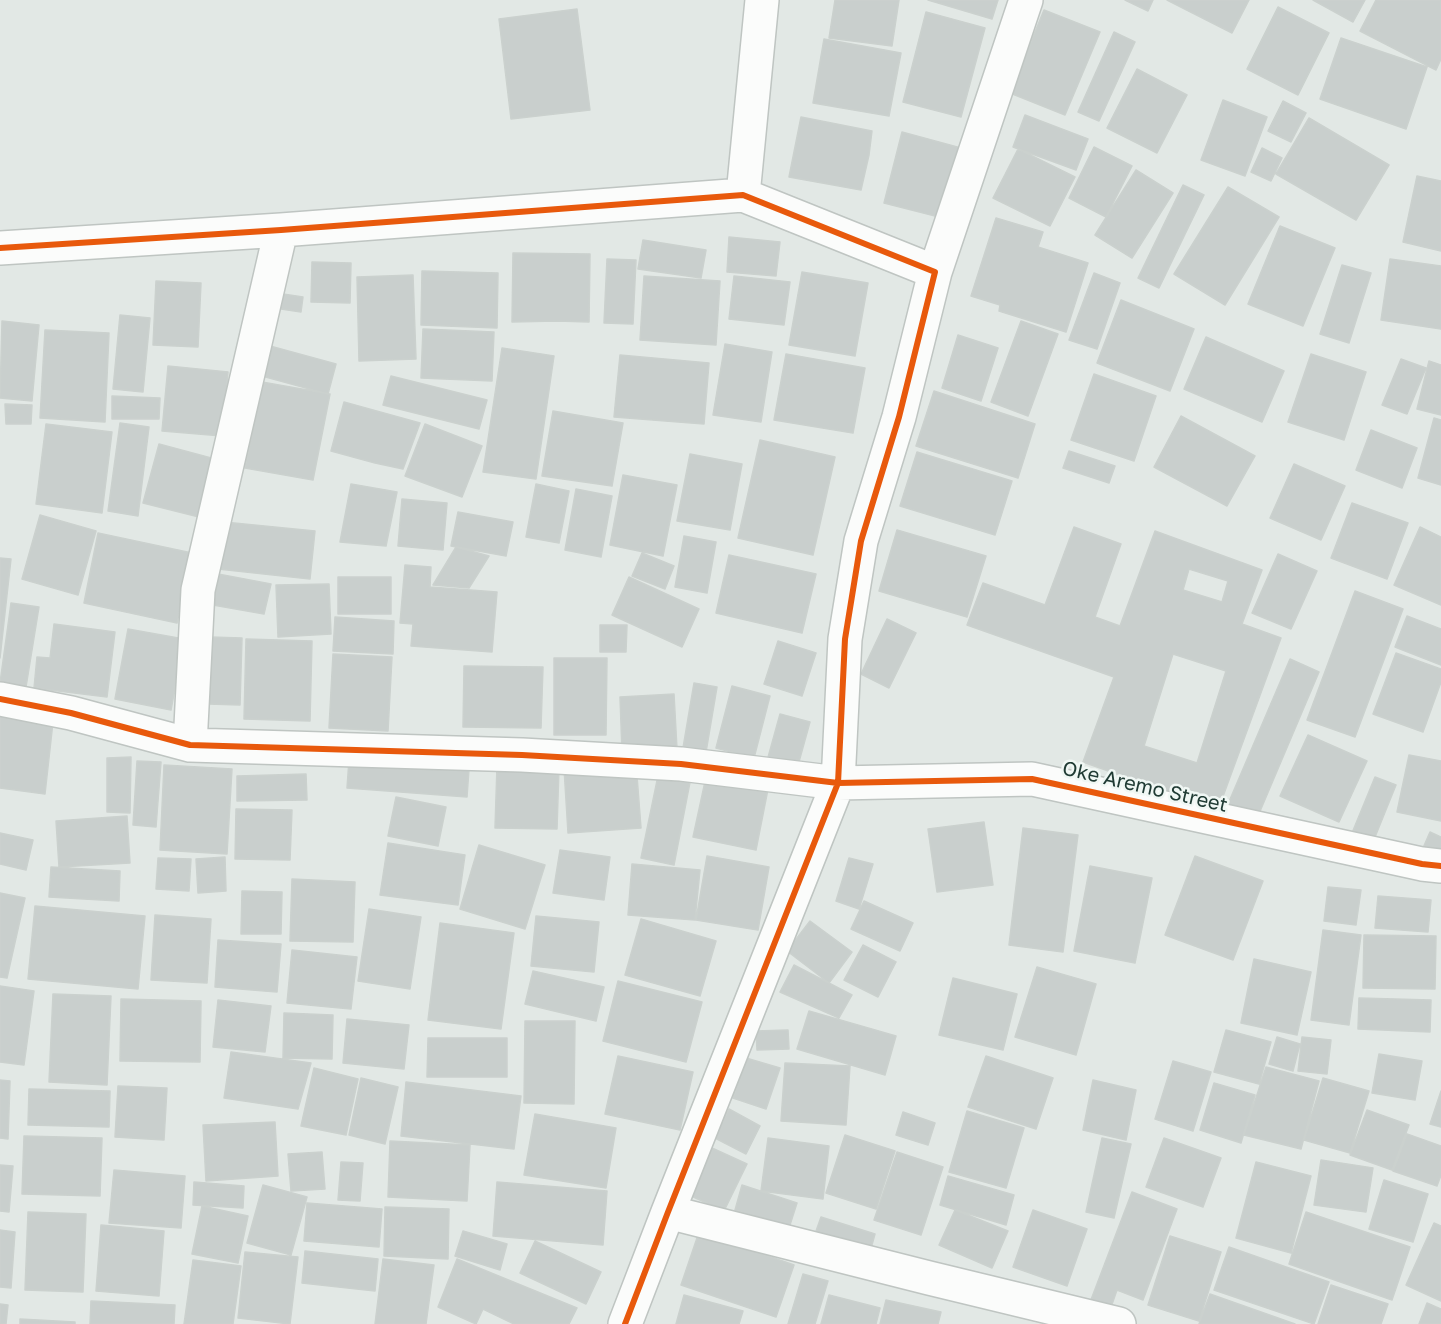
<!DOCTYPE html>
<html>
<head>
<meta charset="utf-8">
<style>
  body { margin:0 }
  canvas { display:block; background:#e2e8e5 }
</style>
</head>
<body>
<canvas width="1441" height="1324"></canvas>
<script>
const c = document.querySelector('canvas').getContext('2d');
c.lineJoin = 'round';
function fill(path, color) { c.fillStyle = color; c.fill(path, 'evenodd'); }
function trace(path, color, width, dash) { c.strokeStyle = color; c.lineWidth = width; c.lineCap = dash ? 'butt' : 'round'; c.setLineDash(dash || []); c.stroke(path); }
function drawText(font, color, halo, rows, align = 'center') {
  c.font = font + ' "Golos Text",sans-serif'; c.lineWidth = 5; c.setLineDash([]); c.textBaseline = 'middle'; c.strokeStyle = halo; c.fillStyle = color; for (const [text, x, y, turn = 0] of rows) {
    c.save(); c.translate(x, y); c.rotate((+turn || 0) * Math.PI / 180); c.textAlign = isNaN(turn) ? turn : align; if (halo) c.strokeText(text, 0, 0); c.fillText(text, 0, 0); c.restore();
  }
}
const building = new Path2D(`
  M835,0h64l-7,46 -63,-8z
  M928,0h70l-6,19z
  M1125,0h28l-5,11z
  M1167,0h82l-17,33z
  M1313,0h52l-12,22z
  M1376,0h65v59l-5,11 -76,-39z
  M1278,7l51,26 -31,62 -51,-26z
  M577,9l13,101 -79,9 -12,-100z
  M1044,10l56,22 -35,83 -55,-22z
  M926,12l59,16 -24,89 -58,-15z
  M1114,32l21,10 -36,79 -21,-9z
  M1341,38l86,29 -21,62 -86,-30z
  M824,39l77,14 -12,63 -76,-13z
  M1137,69l50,26 -30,58 -50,-25z
  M1223,100l44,17 -22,59 -44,-16z
  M1283,101l23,12 -15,29 -23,-11z
  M1025,115l63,24 -12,31 -63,-23z
  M801,117l71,14 -3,24 -8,35 -72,-13z
  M1309,118l80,47 -33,55 -80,-46z
  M902,132l59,16 -18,70 -59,-15z
  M1094,147l38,19 -26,51 -37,-19z
  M1262,148l20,10 -11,23 -20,-9z
  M1018,149l57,28 -25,49 -57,-28z
  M1136,170l37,23 -41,65 -37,-23z
  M1417,176l24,5v70l-38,-9z
  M1183,185l21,10 -45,93 -21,-10z
  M1228,187l51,30 -54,88 -51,-31z
  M996,218l47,14 -5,15 50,16 -22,69 -67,-21 1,-6 -29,-9z
  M1280,226l55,22 -32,78 -55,-22z
  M729,237l51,5 -4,34 -49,-4z
  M643,240l63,10 -5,28 -63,-9z
  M513,253l77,1 -1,68 -32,-1 -45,1z
  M607,259l29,1 -3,64 -29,-1z
  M1390,259l51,7v63l-60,-9z
  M312,262l39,1 -1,40 -39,-1z
  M1342,265l29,8 -22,70 -29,-9z
  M422,271l76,2 -1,55 -76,-3z
  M802,272l66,11 -13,73 -66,-11z
  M1094,273l26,10 -23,66 -28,-9z
  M413,275l3,84 -57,2 -2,-84z
  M644,276l76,5 -4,64 -76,-5z
  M734,276l56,6 -6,43 -55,-6z
  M156,281l45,2 -3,64 -45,-2z
  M283,294l20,3 -2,15 -20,-3z
  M1121,300l73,29 -24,62 -73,-28z
  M120,315l30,3 -7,74 -30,-3z
  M2,321l37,4 -7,76 -32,-3z
  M1021,321l37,13 -30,82 -37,-14z
  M423,329l71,3 -2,49 -71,-3z
  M45,330l64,3 -4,89 -65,-4z
  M958,335l40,13 -17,53 -39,-13z
  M1206,337l78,34 -22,51 -78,-33z
  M725,344l47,8 -11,70 -48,-7z
  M270,346l66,18 -8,30 -66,-18z
  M502,348l52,8 -18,123 -53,-7z
  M786,354l79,14 -12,65 -79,-13z
  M1311,354l55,18 -22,68 -56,-18z
  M620,355l89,8 -5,61 -90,-7z
  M1401,359l25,9 -19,46 -25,-9z
  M1429,361l12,4v50l-24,-6z
  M168,366l60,6 -6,64 -60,-5z
  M1094,374l62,22 -22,65 -63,-21z
  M391,376l96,24 -8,29 -96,-24z
  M262,382l68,12 -17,86 -68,-12z
  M934,391l101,33 -17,54 -102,-32z
  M112,396l48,2 -1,21h-47z
  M344,402l76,21 -17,46 -28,-6 -44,-12z
  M5,404l27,1 -1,19h-25z
  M553,411l70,12 -11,63 -70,-10z
  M1181,416l74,40 -28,50 -73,-39z
  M1434,418l7,2v65l-23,-7z
  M120,423l29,4 -11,89 -30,-5z
  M46,424l66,8 -10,81 -66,-9z
  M425,424l57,22 -20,51 -57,-21z
  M1371,430l46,18 -15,40 -46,-18z
  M760,440l75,17 -22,98 -75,-17z
  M159,444l56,15 -16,58 -56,-14z
  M1069,451l46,15 -6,17 -46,-15z
  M917,452l95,29 -17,54 -95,-29z
  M690,454l52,10 -12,66 -53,-9z
  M1294,464l51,22 -24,54 -51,-22z
  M623,475l54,10 -14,71 -53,-11z
  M351,484l46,8 -11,54 -46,-4z
  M536,484l33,7 -10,52 -33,-6z
  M576,489l36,7 -11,61 -36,-7z
  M402,499l45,4 -4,47 -45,-4z
  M1352,503l56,20 -21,56 -56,-21z
  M458,512l55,10 -7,34 -55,-10z
  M40,515l56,16 -18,64 -56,-16z
  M224,522l91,9 -5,48 -92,-10z
  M1074,527l47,17 -26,73 25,9 35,-95 107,39 -20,54 39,14 -63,172 -135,-48 31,-85 -147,-52 16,-42 62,22zM1189,569l39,12 -6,21 -39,-12zM1173,654l53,17 -29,92 -53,-17z
  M1420,527l21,10v68l-47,-20z
  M897,530l89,26 -19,61 -88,-26z
  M98,533l94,20 -15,70 -93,-20z
  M684,536l32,6 -9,51 -32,-6z
  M456,547l33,9 -20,32 -36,-3z
  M642,553l32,13 -9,23 -33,-13z
  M1278,554l39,17 -26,58 -39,-16z
  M729,555l87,19 -14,59 -86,-20z
  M0,558l11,1 -11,99z
  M405,565l26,2 -1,20 67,5 -5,60 -81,-6 2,-22 -13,-1z
  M218,574l53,10 -7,30 -51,-9z
  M338,577h53v37h-53z
  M629,577l70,32 -17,38 -70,-32z
  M329,584l2,50 -53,3 -2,-52z
  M1355,591l48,18 -48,128 -48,-17z
  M11,603l28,4 -13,80 -26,-4z
  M1407,616l34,13v36l-46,-18z
  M335,617l59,4 -1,33 -60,-3z
  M887,619l29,14 -27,55 -28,-14z
  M54,624l61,8 -8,65 -73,-9 3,-31 13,1z
  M600,625h27l-1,27h-26z
  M128,629l56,10 -13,71 -56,-11z
  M210,637l32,1 -2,67 -32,-1z
  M246,639l66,2 -2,80 -66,-2z
  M778,641l38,12 -14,43 -38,-12z
  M1396,653l45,16v13l-18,50 -50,-18z
  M333,654l59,3 -4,74 -59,-3z
  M554,658h53l-1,77h-52z
  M1290,659l29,13 -61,144 -30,-12z
  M464,666l79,1 -2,61 -78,-1z
  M694,683l23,4 -11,65 -23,-4z
  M732,686l38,10 -16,62 -38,-10z
  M674,694l3,55 -55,3 -2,-55z
  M0,707l54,6 -9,81 -45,-6z
  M780,714l30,8 -13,47 -30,-8z
  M1308,735l59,26 -28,61 -59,-26z
  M1409,755l32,6v60l-44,-9z
  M131,757l-1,56 -23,-1v-54z
  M349,760l120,9 -2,28 -120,-9z
  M137,761l24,1 -5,65 -23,-2z
  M636,763l5,65 -73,5 -4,-65z
  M164,765l68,4 -5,85 -67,-4z
  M497,766l62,2 -2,61 -62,-1z
  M659,771l32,6 -17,88 -33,-7z
  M306,774l1,26 -70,1v-25z
  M706,777l62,12 -12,61 -63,-13z
  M1375,777l21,8 -23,57 -21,-9z
  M396,797l50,10 -8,39 -50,-10z
  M236,809l56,1 -2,50 -55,-1z
  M127,816l3,47 -71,4 -3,-46z
  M984,822l9,63 -56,7 -9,-63z
  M1023,828l55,7 -15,117 -54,-7z
  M1430,832l11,5v15l-18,-4z
  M0,833l33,7 -7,30 -26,-6z
  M388,843l77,12 -7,50 -78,-10z
  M479,845l66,20 -20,64 -65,-20z
  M560,850l50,7 -6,43 -51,-7z
  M707,856l62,11 -11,63 -62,-10z
  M1195,856l68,25 -30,79 -68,-25z
  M225,857l1,34 -28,2 -2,-34z
  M158,858l33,1 -2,32 -33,-2z
  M849,858l24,6 -14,45 -23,-8z
  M632,864l68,6 -5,50 -67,-5z
  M1090,866l62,12 -17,85 -61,-12z
  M51,867l69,4 -1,30 -70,-4z
  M292,879l63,3 -2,60 -63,-1z
  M1328,887l33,3 -5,35 -32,-4z
  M242,891l40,1 -1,42h-40z
  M0,893l25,5 -18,80 -7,-1z
  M1378,896l53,4 -3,32 -53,-4z
  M864,901l49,22 -13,28 -49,-22z
  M35,906l110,10 -7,73 -110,-10z
  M369,909l52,8 -11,72 -52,-8z
  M155,915l56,4 -4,64 -56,-3z
  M536,916l63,6 -5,50 -63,-6z
  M641,919l75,22 -16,55 -75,-21z
  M810,921l42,31 -23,31 -42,-32z
  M440,923l74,10 -13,96 -73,-9z
  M1323,930l38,5 -12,90 -38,-5z
  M1364,935l72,1 -1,53 -72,-1z
  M218,940l63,4 -4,48 -62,-5z
  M863,945l33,17 -18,35 -34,-17z
  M292,950l65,7 -6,52 -64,-6z
  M1254,959l57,13 -14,63 -56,-12z
  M794,965l58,30 -13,23 -59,-26z
  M1037,967l59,17 -20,71 -61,-18z
  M533,971l71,16 -8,34 -71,-17z
  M953,978l64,16 -14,56 -64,-15z
  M618,981l84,21 -16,60 -83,-21z
  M0,986l34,5 -10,74 -24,-3z
  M53,994l58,2 -4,89 -58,-3z
  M1359,998l72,2 -1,32 -72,-3z
  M121,999l80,2 -1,61 -80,-1z
  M218,1000l53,6 -6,46 -52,-5z
  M809,1011l87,25 -11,39 -88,-26z
  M284,1013l49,2 -1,44 -49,-1z
  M347,1019l62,6 -5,44 -61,-6z
  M525,1021h50l-1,83 -50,-1z
  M788,1030l1,19 -32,1 -1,-19z
  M1226,1030l45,12 -12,42 -45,-12z
  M1277,1037l23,7 -7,27 -24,-7z
  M1302,1037l29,3 -4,34 -29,-3z
  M428,1038h79v39h-80z
  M231,1052l80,11 -13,46 -74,-11z
  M1379,1054l43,7 -7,39 -43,-7z
  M618,1056l75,16 -13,58 -75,-16z
  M986,1056l67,22 -17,51 -68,-22z
  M746,1058l34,10 -14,41 -33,-11z
  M1173,1061l38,11 -18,59 -38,-12z
  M785,1063l65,3 -4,59 -65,-4z
  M1266,1067l53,14 -18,68 -57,-14z
  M314,1068l44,11 -12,56 -45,-9z
  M361,1078l37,9 -13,57 -36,-9z
  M1323,1078l46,13 -19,62 -46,-13z
  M0,1080l10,1 -2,58 -8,-1z
  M1093,1080l43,10 -10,50 -43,-10z
  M406,1082l115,14 -7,53 -113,-13z
  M1214,1083l41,12 -14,48 -41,-13z
  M118,1086l49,2 -3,52 -49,-3z
  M29,1089l81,2 -1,36 -81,-2z
  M1441,1091v36l-11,-3z
  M729,1109l31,17 -14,28 -31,-16z
  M1367,1110l42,15 -17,45 -42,-15z
  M967,1111l57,17 -18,60 -57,-16z
  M903,1112l32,11 -7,22 -32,-10z
  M535,1114l81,14 -10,60 -82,-13z
  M275,1122l3,54 -72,5 -3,-56z
  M1407,1134l34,12v29l-4,11 -44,-15z
  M845,1135l50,16 -19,58 -50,-16z
  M24,1136l78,2 -2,58 -78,-2z
  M768,1138l61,8 -6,53 -62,-8z
  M1102,1138l29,6 -17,74 -28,-6z
  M1164,1138l57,20 -18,49 -57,-20z
  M390,1141l80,4 -3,56 -79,-4z
  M712,1148l35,16 -23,47 -35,-16z
  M322,1152l3,37 -34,2 -3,-37z
  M897,1152l46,15 -22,68 -47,-15z
  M1321,1160l52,8 -7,44 -52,-7z
  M341,1162l22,1 -3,38 -22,-1z
  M1256,1162l55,14 -20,77 -55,-15z
  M0,1165l13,1 -4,46 -9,-1z
  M114,1170l71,6 -4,52 -72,-5z
  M948,1176l66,19 -8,30 -66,-20z
  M1384,1180l44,14 -15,48 -44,-13z
  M194,1182l50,4 -1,22 -50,-3z
  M497,1182l110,9 -4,54 -110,-9z
  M263,1185l44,12 -16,58 -44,-12z
  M742,1185l55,18 -8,25 -54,-18z
  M1132,1192l45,17 -34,91 -26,-10 -8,23 -20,-8z
  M307,1203l75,6 -3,38 -75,-6z
  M202,1206l46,10 -10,47 -46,-9z
  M385,1207l64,2 -1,50 -64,-3z
  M955,1210l53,21 -16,37 -53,-23z
  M1033,1210l54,19 -20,57 -54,-19z
  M28,1212l58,2 -3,78 -58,-2z
  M1306,1212l104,35 -18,53 -103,-36z
  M821,1217l54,17 -5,18 -55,-18z
  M1434,1223l7,3v75l-35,-16z
  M101,1225l63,6 -5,65 -63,-5z
  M0,1230l15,2 -4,56 -11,-1z
  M463,1231l44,13 -7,26 -45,-14z
  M699,1232l95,33 -18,52 -95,-32z
  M1170,1236l51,16 -22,69 -51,-16z
  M535,1241l66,31 -15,32 -66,-31z
  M1229,1247l100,35 -15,42 -100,-34z
  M305,1251l73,8 -3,32 -73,-8z
  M245,1252l53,5 -8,67 -52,-6z
  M383,1259l51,6 -8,59h-51z
  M457,1259l120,49 -8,16h-55l-31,-15 -7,15 -38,-17z
  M193,1260l48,6 -8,58h-49z
  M803,1274l25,7 -13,43h-27z
  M1331,1285l57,19 -7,20h-63z
  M1210,1294l85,30h-96z
  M684,1295l59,16 -4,13h-63z
  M829,1295l51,13 -4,16h-55z
  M886,1300l55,12 -3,12h-58z
  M91,1301l84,4 -1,19h-84z
  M1427,1303l14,6v15h-22z
  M0,1304l8,1 -2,19h-6z
  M20,1319l55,3v2h-55z`);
fill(building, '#c9cfcd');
trace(building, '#cbd1ce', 1.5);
const minor = new Path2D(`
  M743,195l19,-195
  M0,248l281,-18 462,-35 192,77 -36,145 -38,124 -16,98 -7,144 -170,429 -43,112
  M935,272l91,-272
  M0,699l71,14 119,32 332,10 159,9 157,19 194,-4 390,85 19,2
  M190,745l8,-155 83,-360
  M668,1212l261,66 190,46`);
trace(minor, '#bfc5c2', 36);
trace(minor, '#fbfcfb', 33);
trace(new Path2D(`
  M0,248l281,-18 462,-35 192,77 -36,145 -38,124 -16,98 -7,144 -170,429 -43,112
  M0,699l71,14 119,32 332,10 159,9 157,19 194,-4 390,85 19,2`), '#e8590c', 6);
drawText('20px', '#203b34', '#f0f7f4', [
  ["Oke Aremo Street",1145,787,13]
]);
</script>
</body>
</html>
